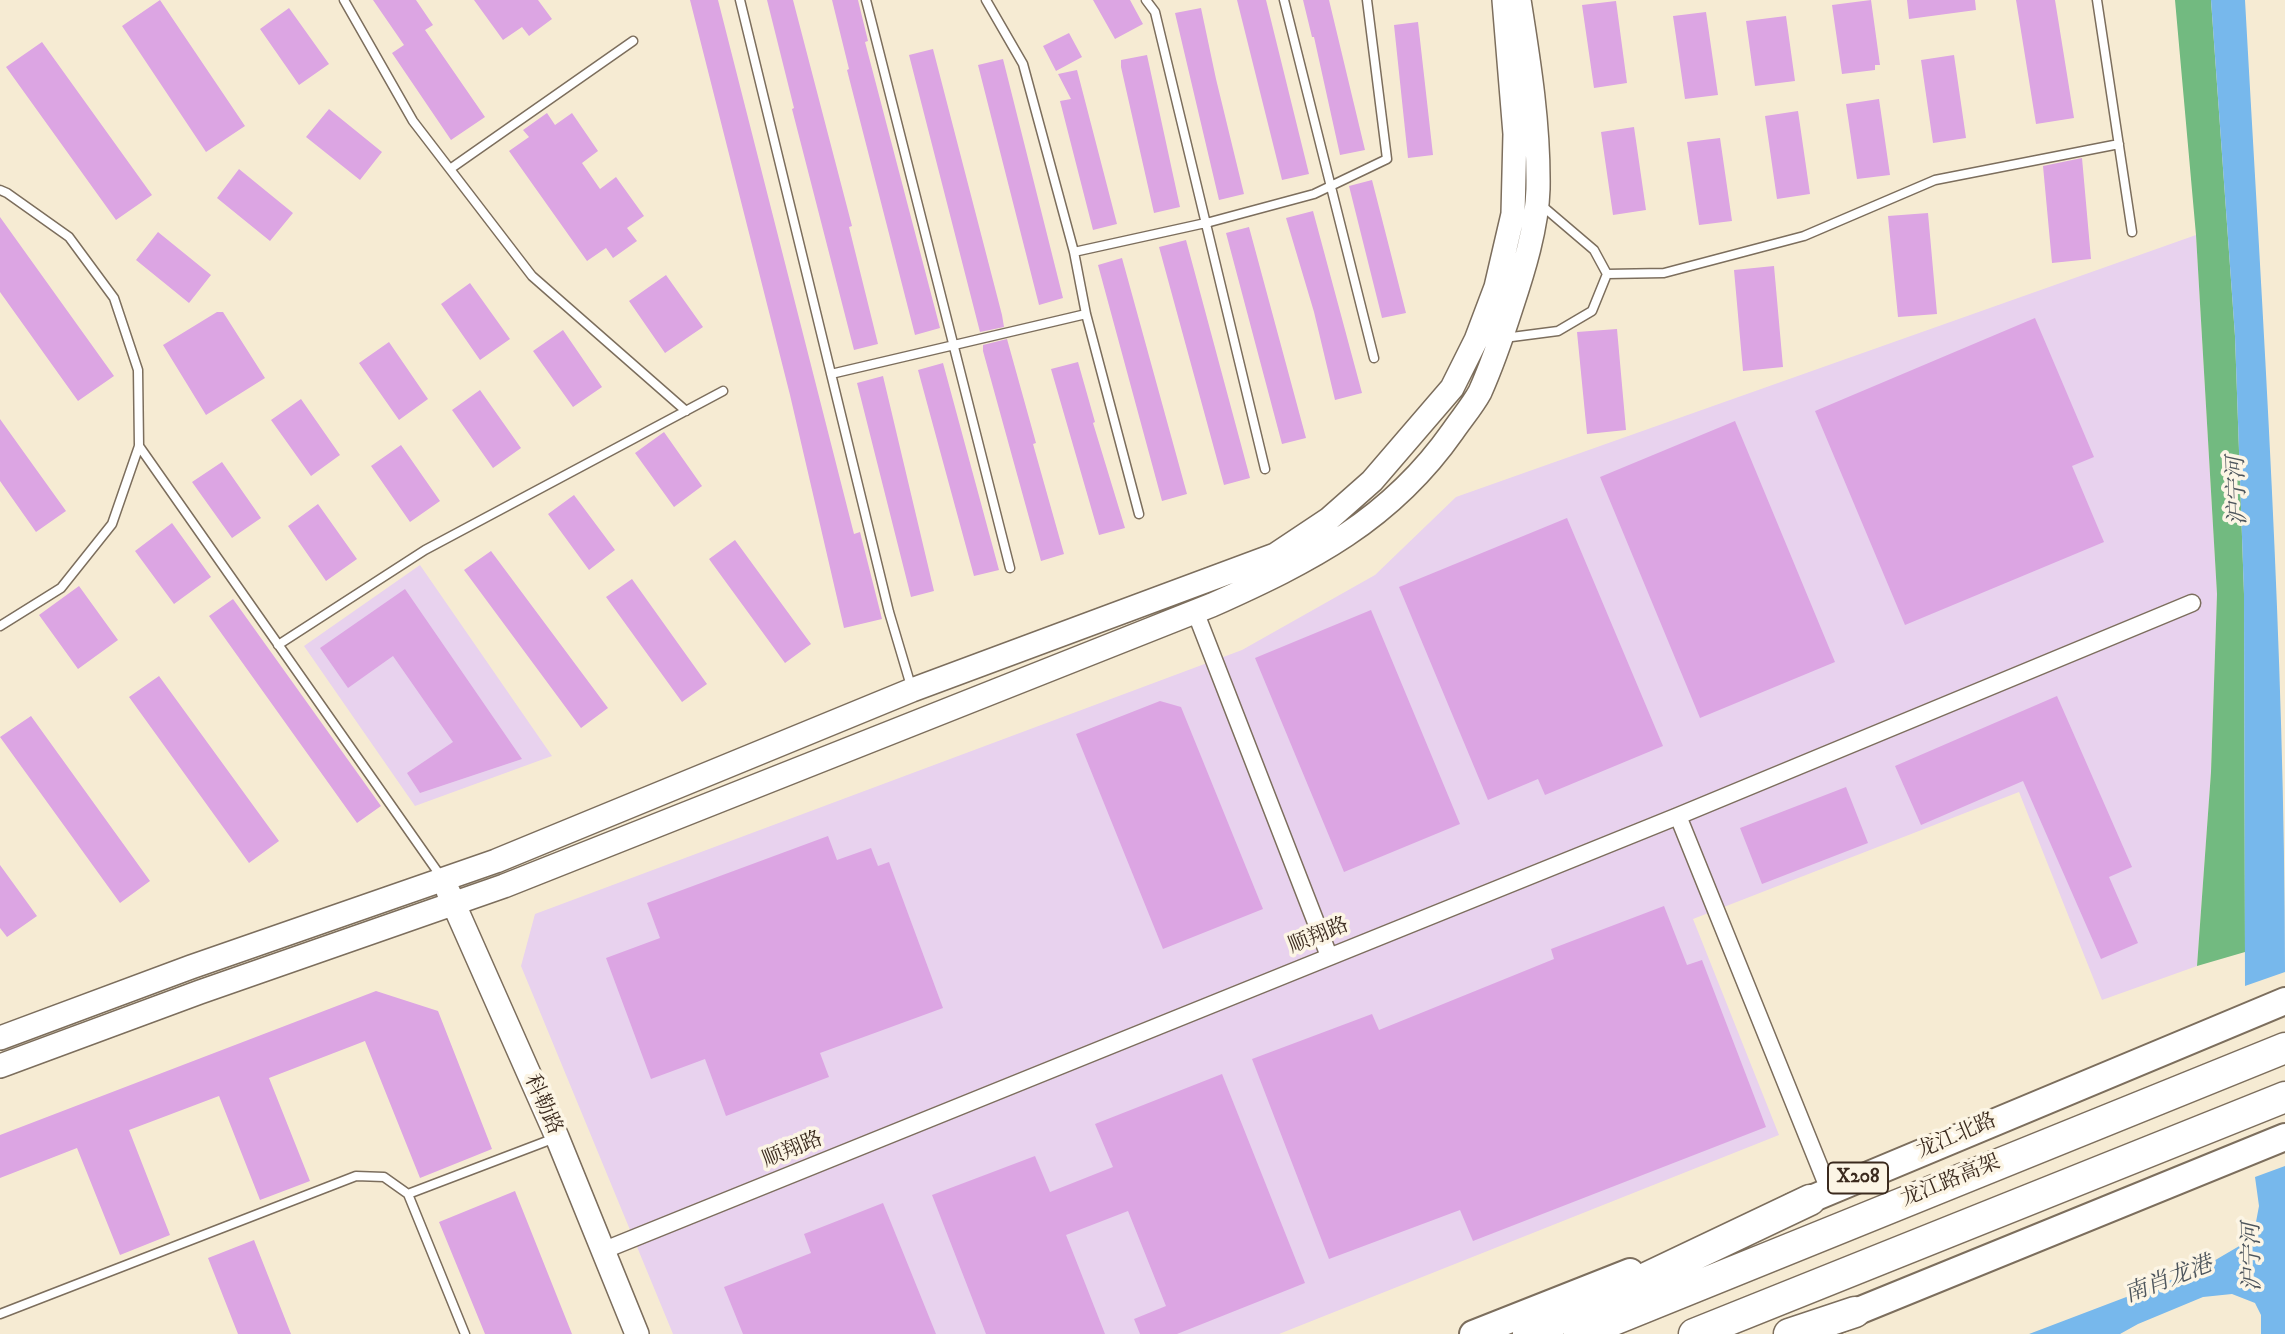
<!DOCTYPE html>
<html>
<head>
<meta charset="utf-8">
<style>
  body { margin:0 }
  canvas { display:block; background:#f6ebd3 }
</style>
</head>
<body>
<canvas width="2285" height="1334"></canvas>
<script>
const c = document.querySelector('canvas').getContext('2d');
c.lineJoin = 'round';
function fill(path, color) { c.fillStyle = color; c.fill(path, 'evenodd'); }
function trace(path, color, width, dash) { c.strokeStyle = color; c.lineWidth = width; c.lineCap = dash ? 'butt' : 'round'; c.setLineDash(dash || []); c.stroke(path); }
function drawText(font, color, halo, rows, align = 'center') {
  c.font = font + ' "IM FELL DW Pica","Noto Serif SC",serif'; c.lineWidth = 7; c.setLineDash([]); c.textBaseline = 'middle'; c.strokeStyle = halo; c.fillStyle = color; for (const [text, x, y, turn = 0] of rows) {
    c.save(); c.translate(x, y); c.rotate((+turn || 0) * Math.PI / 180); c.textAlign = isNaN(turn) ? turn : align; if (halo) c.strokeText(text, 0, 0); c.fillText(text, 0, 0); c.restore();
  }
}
fill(new Path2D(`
  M2196,235l21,359 -6,178 -14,194 -95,34 -83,-208 -326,127 86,216 -500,199h-606l-152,-368 14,-52 707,-264 133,-75 81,-78z
  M420,565l132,191 -137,50 -111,-160z`), '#e8d2ee');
fill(new Path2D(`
  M2175,0h36l24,336 9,258 1,358 -48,14 14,-194 6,-178 -21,-359z`), '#72ba80');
fill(new Path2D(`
  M2211,0h34c18,324 40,648 40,972l-40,14 -1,-392 -9,-258z
  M2285,1166v168h-24v-19l-6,-12 -23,-9 -29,3 -65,27 -18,10h-91l171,-65 53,-31 6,-32 -4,-29z`), '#77b8ec');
fill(new Path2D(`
  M160,0l85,126 -39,26 -84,-126z
  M373,0h43l17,25 -8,5 60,87 -34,23 -59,-87 12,-8z
  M474,0h64l14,19 -23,17 -7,-9 -19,13z
  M690,0h28l136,534 6,-2 22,87 -38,9 -54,-233z
  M767,0h26l59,226 -3,1 29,117 -24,6 -62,-241 2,-1z
  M832,0h26l10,41 -3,1 75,286 -25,7 -68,-265 2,-1z
  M1093,0h37l13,24 -28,15z
  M1237,0h29l43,174 -27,6z
  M1303,0h26l36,150 -25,5 -26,-118h-2z
  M1871,0l9,65h-5v5l-33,4 -10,-69z
  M1907,0h68l1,10 -67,9z
  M2016,0h39l19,118 -38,6z
  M1616,1l11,82 -33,5 -12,-83z
  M289,8l40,56 -30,21 -39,-56z
  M1201,8l15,71 28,115 -25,6 -44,-187z
  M1706,12l12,83 -33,4 -12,-83z
  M1786,16l9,65 -40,5 -9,-65z
  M1418,22l15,133 -25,3 -14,-133z
  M1069,33l13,24 -26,14 -13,-25z
  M42,42l110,153 -36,25 -110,-153z
  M933,49l69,266 2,12 -24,5 -71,-277z
  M1147,55l33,152 -26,6 -33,-146v-7z
  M1954,55l12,83 -33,5 -12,-83z
  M1003,59l60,239 -24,7 -61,-240z
  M1077,70l40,154 -24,6 -33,-129 11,-2 -13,-25z
  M1879,99l11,76 -33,4 -11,-75z
  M329,109l53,43 -22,28 -54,-43z
  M1798,111l12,83 -33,5 -12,-83z
  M547,113l8,12 17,-12 26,38 -16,12 18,26 16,-12 28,39 -17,12 10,13 -24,17 -7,-10 -19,13 -78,-110 20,-14 -6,-7z
  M1634,127l12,83 -33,5 -12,-83z
  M1720,138l12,83 -33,4 -12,-83z
  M2082,158l9,101 -39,4 -9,-97z
  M239,169l54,44 -23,28 -53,-43z
  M1372,180l34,133 -24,5 -33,-132z
  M1313,211l49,182 -27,7 -21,-88 -28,-94z
  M1928,213l9,101 -39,3 -10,-101z
  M0,217l114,159 -36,25 -78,-109z
  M1249,227l57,211 -24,6 -56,-211z
  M158,232l53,43 -22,28 -53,-43z
  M1186,240l64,238 -26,7 -65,-238z
  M1122,258l65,236 -25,7 -64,-236z
  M1774,266l9,101 -40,4 -9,-101z
  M666,275l37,52 -38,26 -36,-52z
  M470,283l40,56 -30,21 -39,-56z
  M217,312h6l42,66 -59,37 -43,-70z
  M2035,318l59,139 -22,9 32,76 -199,83 -90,-214z
  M1617,329l9,101 -39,4 -10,-102z
  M563,330l39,57 -29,20 -40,-56z
  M1007,339l29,104 -3,1 31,110 -23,7 -58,-210v-6z
  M389,342l39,57 -29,21 -40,-57z
  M1078,362l17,60 -2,1 32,105 -26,7 -48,-166z
  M943,363l56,207 -25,6 -56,-206z
  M883,376l51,215 -23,6 -54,-214z
  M480,390l41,58 -28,20 -41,-58z
  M301,399l39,56 -29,21 -40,-56z
  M0,419l66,92 -30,21 -36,-51z
  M1735,421l100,241 -135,56 -100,-241z
  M664,432l38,54 -28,21 -39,-54z
  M401,445l39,56 -30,21 -39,-56z
  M222,462l39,56 -29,20 -40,-56z
  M574,495l41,55 -26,20 -41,-56z
  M318,504l39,55 -31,22 -38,-55z
  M1567,518l96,228 -118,49 -7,-16 -50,21 -89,-213z
  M172,523l39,54 -37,27 -39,-53z
  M735,540l76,104 -26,19 -76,-104z
  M491,551l117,157 -27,20 -117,-158z
  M632,579l75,105 -25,18 -76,-105z
  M79,586l39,54 -40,29 -39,-54z
  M405,589l117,170 -102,34 -13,-20 46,-31 -60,-86 -45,32 -28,-40z
  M233,599l148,207 -24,17 -148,-207z
  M1371,610l89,214 -116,48 -89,-214z
  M159,676l120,165 -30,22 -120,-166z
  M2057,696l75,171 -23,10 29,66 -37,16 -78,-178 -102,44 -26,-59z
  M1160,701l21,6 82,202 -100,40 -87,-215z
  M31,716l119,165 -30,22 -120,-166z
  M1846,787l22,56 -106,41 -22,-56z
  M828,836l9,24 34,-12 7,18 11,-4 54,146 -123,45 9,24 -103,39 -21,-57 -54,20 -45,-121 54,-20 -13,-35z
  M0,865l37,51 -30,21 -7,-9z
  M1664,906l23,59 15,-5 64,167 -293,114 -13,-31 -131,49 -77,-200 120,-45 7,16 175,-71 -3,-10z
  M376,991l62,20 54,138 -72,29 -55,-137 -96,37 41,103 -50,19 -41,-104 -90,34 41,105 -50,20 -43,-107 -77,30v-43z
  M1222,1074l83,209 -128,51h-37l-6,-15 32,-13 -38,-95 -62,24 39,99h-119l-54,-139 103,-39 15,36 63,-25 -18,-43z
  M515,1191l57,143h-87l-46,-112z
  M883,1203l53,131h-193l-19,-47 87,-34 -7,-19z
  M254,1240l37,94h-53l-30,-76z`), '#dca5e3');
const lane = new Path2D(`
  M344,0l69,121 119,155 154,135
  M740,0l149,612 22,74
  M866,0l144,568
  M986,0l37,64 51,188 12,62 53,200
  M1146,0l9,12 110,457
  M1284,0l90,358
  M2097,0l35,232
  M450,169l183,-128
  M0,190l7,3 62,44 45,61 24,72 1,76 -27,78 -51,64 -61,38
  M1074,252l136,-30 104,-28 73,-35 -20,-159
  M1607,274l57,-1 140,-37 131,-56 184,-36
  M1504,338l54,-7 34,-20 15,-37 -13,-24 -54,-46
  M831,374l255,-60
  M139,446l303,432
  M278,645l147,-95 298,-159
  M408,1194l147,-56
  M0,1314l356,-138 28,1 24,17 57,140`);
const street = new Path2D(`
  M1195,611l134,345
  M1678,816l151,374
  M602,1251l1076,-435 514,-213`);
const secondary = new Path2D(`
  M448,891l109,246 80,197
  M0,1038l191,-71 305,-106 416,-171 363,-135 54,-36 43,-38 80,-93 24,-48 20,-53 17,-73 2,-80 -11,-134
  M0,1066l200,-74 304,-106 708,-281c98,-44 178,-84 241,-174 9,-13 20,-26 27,-39 12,-27 22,-56 31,-84 12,-36 26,-81 27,-119 1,-64 -9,-126 -19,-189`);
const primary = new Path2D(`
  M1792,1207l493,-206
  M1836,1320l449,-183
  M1473,1334l157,-62`);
const highway = new Path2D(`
  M1528,1334l282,-134
  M1579,1334l706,-286
  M1694,1334l591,-237
  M1789,1334l66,-22`);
trace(lane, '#7c6e5d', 11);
trace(street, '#7c6e5d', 19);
trace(secondary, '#7c6e5d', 26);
trace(primary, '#7c6e5d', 30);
trace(highway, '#7c6e5d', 33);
trace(lane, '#fff', 8);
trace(street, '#fff', 16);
trace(secondary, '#fff', 23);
trace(primary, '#fff', 26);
trace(highway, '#fff', 30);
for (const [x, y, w] of [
  [1858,1178,60]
]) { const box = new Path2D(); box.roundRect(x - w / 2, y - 15.5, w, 31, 5); c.fillStyle = '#fcf5e5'; c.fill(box); trace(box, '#3b2a1e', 2); }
drawText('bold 19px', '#3b2a1e', null, [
  ["X208",1858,1178]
]);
drawText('21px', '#3b2a1e', '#fcf5e5', [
  ["顺翔路",1319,937,-22],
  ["科勒路",542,1105,66],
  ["龙江北路",1957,1137,-23],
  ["顺翔路",793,1151,-22],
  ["龙江路高架",1951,1182,-22]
]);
drawText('italic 23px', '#4d555c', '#fcf5e5', [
  ["沪宁河",2239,491,-92],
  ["沪宁河",2254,1257,-91],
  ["南肖龙港",2169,1281,-21]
]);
</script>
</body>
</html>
